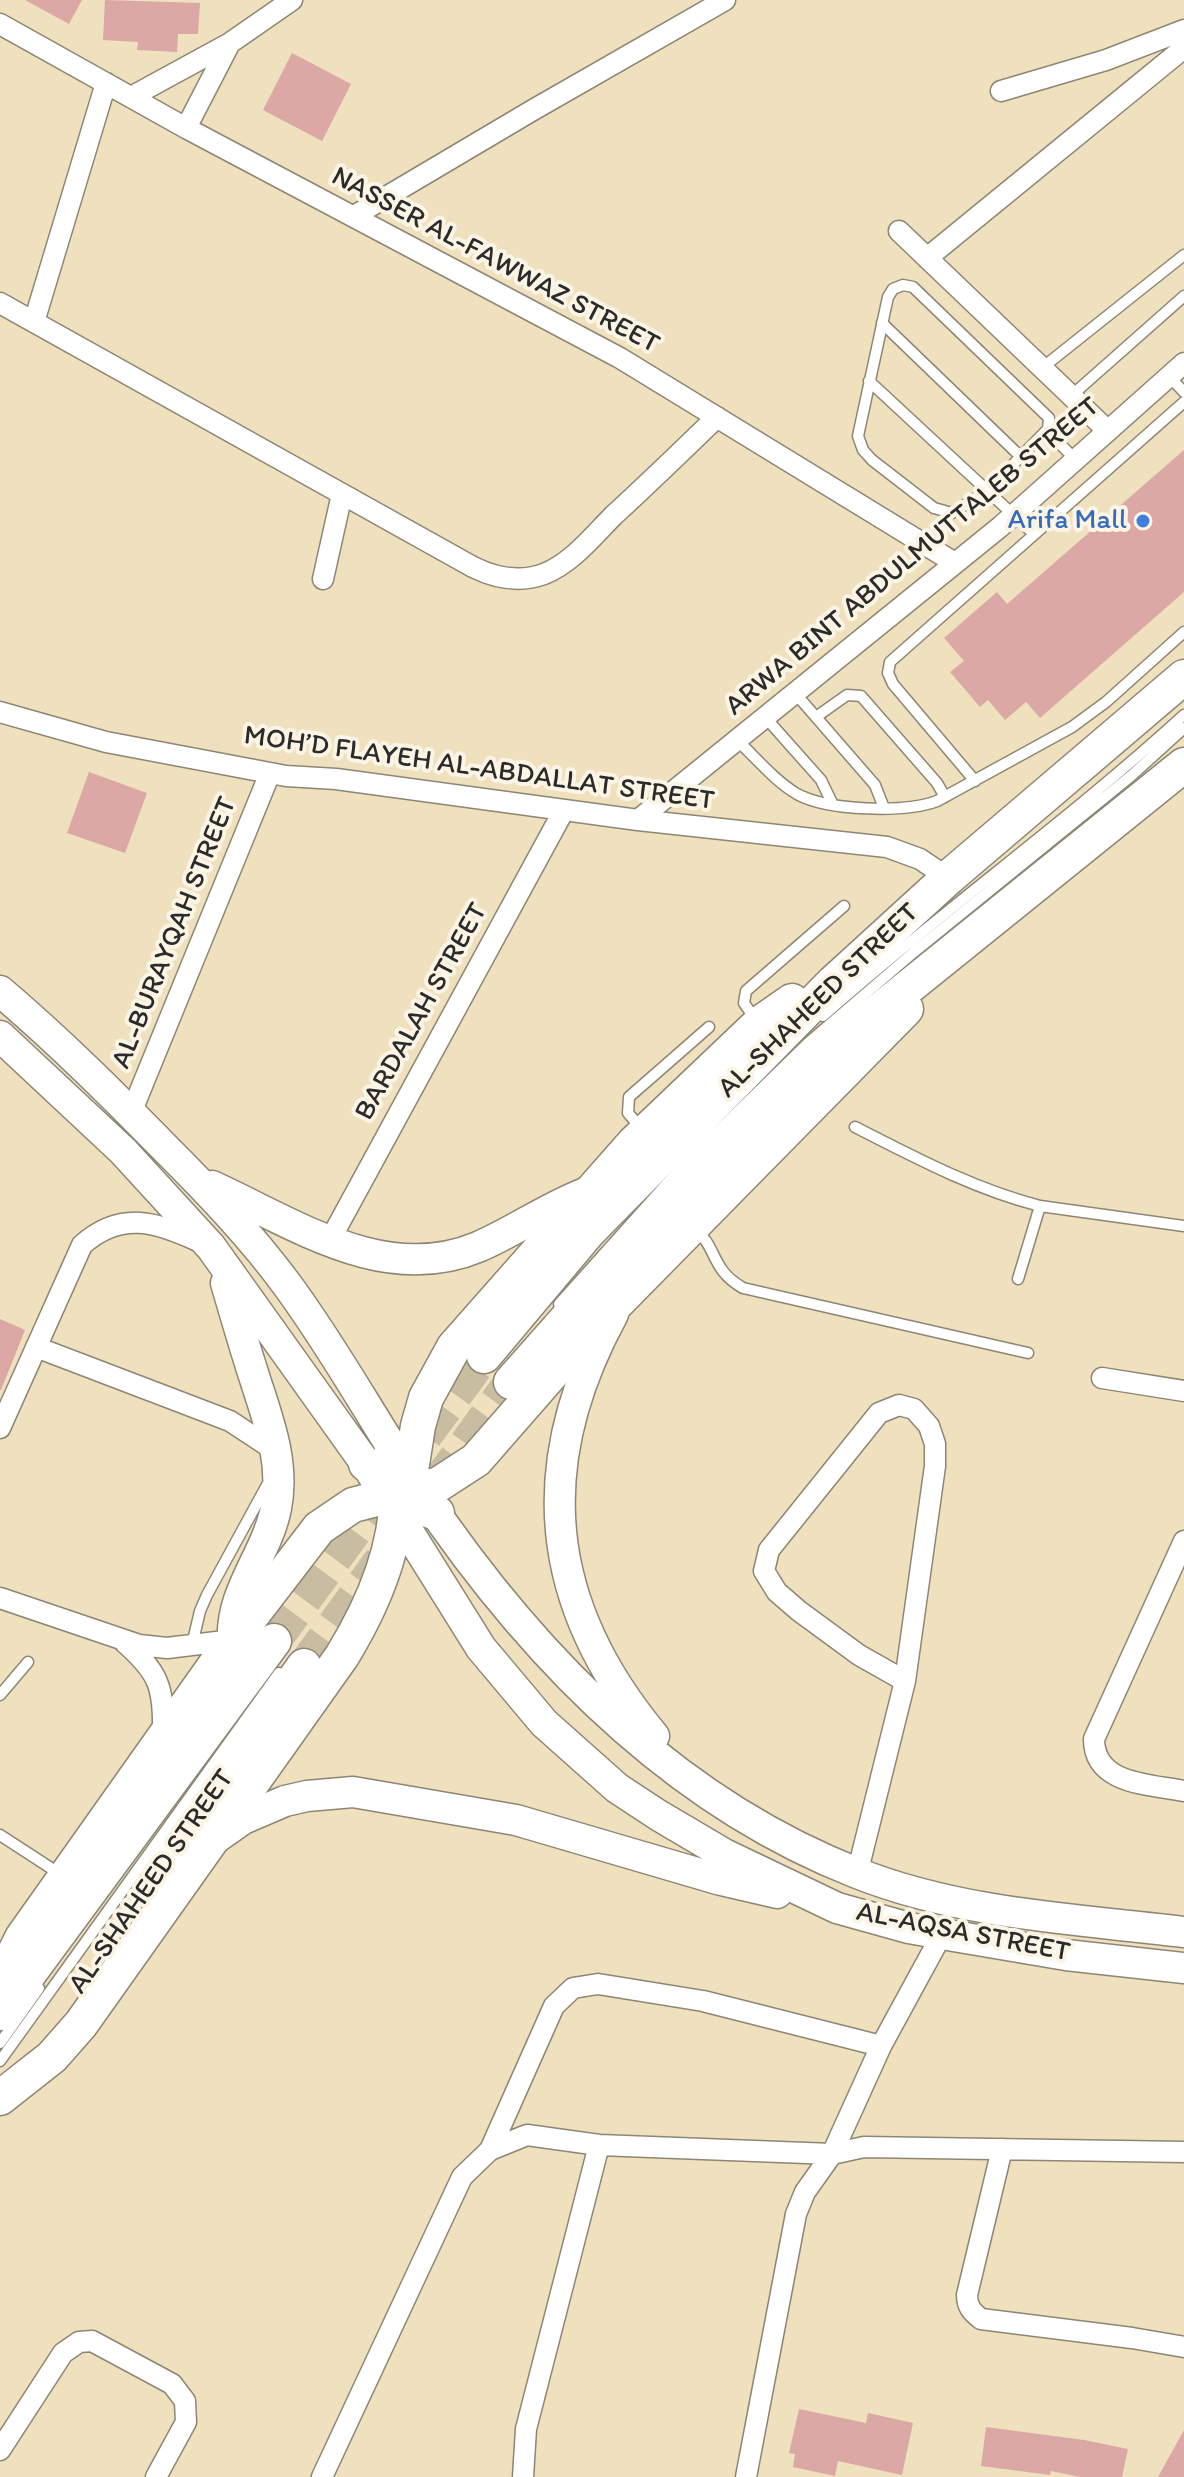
<!DOCTYPE html>
<html>
<head>
<meta charset="utf-8">
<style>
  body { margin:0 }
  canvas { display:block; background:#efe0be }
</style>
</head>
<body>
<canvas width="1184" height="2477"></canvas>
<script>
const c = document.querySelector('canvas').getContext('2d');
c.lineJoin = 'round';
function fill(path, color) { c.fillStyle = color; c.fill(path, 'evenodd'); }
function trace(path, color, width, dash) { c.strokeStyle = color; c.lineWidth = width; c.lineCap = dash ? 'butt' : 'round'; c.setLineDash(dash || []); c.stroke(path); }
function drawText(font, color, halo, rows, align = 'center') {
  c.font = font + ' Itim,sans-serif'; c.lineWidth = 8; c.setLineDash([]); c.textBaseline = 'middle'; c.strokeStyle = halo; c.fillStyle = color; for (const [text, x, y, turn = 0] of rows) {
    c.save(); c.translate(x, y); c.rotate((+turn || 0) * Math.PI / 180); c.textAlign = isNaN(turn) ? turn : align; if (halo) c.strokeText(text, 0, 0); c.fillText(text, 0, 0); c.restore();
  }
}
fill(new Path2D(`
  M25,0h57l-13,24z
  M105,0l95,3 -2,31h-20l-1,18 -40,-2 1,-8 -35,-2z
  M292,53l59,31 -29,57 -59,-31z
  M1184,450v142l-144,126 -14,-16 -21,18 -17,-20 -8,7 -30,-35 14,-11 -20,-23 53,-46 10,12z
  M89,772l58,21 -22,60 -58,-20z
  M0,1319l25,11 -24,60h-1z
  M799,2409l67,14 2,-10 45,10 -11,52 -64,-14 -3,15 -42,-9 2,-13 -6,-1z
  M986,2427l98,13 44,9 -6,28h-42l-29,-6 -1,4 -69,-9z
  M1184,2430v47h-26z`), '#dca8a5');
trace(new Path2D(`
  M436,1485l75,-103
  M274,1641l210,-285
  M304,1666l77,-106`), '#c8bca1', 34, [34, 17]);
const service = new Path2D(`
  M903,285l10,2 136,131 -1,11 -61,62 -35,22 -18,-5 -62,-48 -9,-10 -5,-14 30,-139 5,-8z
  M882,323l138,133
  M1042,368l142,-113
  M1169,376l15,16
  M869,381l165,153
  M1071,396l113,-100
  M1048,429l4,7 24,24
  M795,693l80,92 9,23
  M765,717l56,63 12,25
  M816,717l31,-22 14,1 76,87 8,14
  M737,740c19,18 38,41 60,54 31,17 108,19 140,7l135,-74 34,-25 78,-70
  M975,781l-82,-97 -5,-11 2,-11 294,-260
  M823,1016c117,-104 245,-195 361,-301
  M755,1019l-11,-16 2,-12 98,-85
  M640,1127l-12,-14 1,-16 80,-70
  M855,1127c61,31 119,62 185,79l144,20
  M695,1229c23,19 15,40 48,59l285,65
  M1018,1279l22,-73
  M559,1304l128,-143 121,-118 106,-91 217,-176 53,-48
  M192,1645l8,-34 7,-16 60,-110
  M0,1695l28,-33
  M0,1835l60,39
  M0,2043l39,-55
  M0,2061l279,-388`);
const minor = new Path2D(`
  M0,24l186,104 434,230 335,205
  M1001,91l105,-31 78,-30
  M131,97l99,-54 62,-43
  M186,128l44,-85
  M354,216l179,-106 192,-110
  M899,231l209,200
  M927,258l257,-210
  M0,303l473,264c22,11 46,16 71,7 28,-11 49,-38 70,-59 35,-32 69,-65 103,-98
  M34,322l72,-239
  M323,579l19,-85
  M0,712l106,30 180,34 50,3 302,41 249,27 33,12 28,19
  M638,820l362,-293 184,-164
  M131,1113l139,-340
  M330,1240l234,-430
  M36,1347l194,74 47,31
  M1102,1378l82,13
  M0,1428l82,-183c39,-35 75,-23 118,-3
  M1184,1541l-90,198c0,46 56,45 90,52
  M0,1598l139,47 28,3 66,-8
  M125,1643c34,30 39,44 38,90
  M857,1874l48,-193 30,-215v-22l-6,-18 -15,-17 -15,-4 -20,8 -110,137 -5,21 13,21 22,19 60,44 46,26
  M1002,2149l-35,146c0,12 5,17 14,24l151,19 52,9
  M490,2150l64,-144 19,-18 25,-4 105,17 178,45
  M0,2450l63,-97 16,-11 13,-1 80,43 13,17 1,21 -30,55
  M322,2477l140,-300 28,-27 37,-15 72,10 233,9 49,-108 61,-112
  M523,2477l3,-48 73,-284
  M746,2477l50,-263 9,-22 27,-38 32,-7 320,5`);
const secondary = new Path2D(`
  M0,991c59,50 113,104 167,159 43,43 85,87 121,136 47,64 85,134 129,200 110,165 253,314 440,387 103,41 218,46 327,59
  M0,1036l123,115 88,96 155,217 115,184 63,75 73,65 41,27 66,39 113,54 72,20 33,6 124,21 118,13
  M212,1186c83,38 173,100 266,61 38,-16 71,-41 110,-55
  M226,1283c9,31 18,62 28,93 14,44 31,86 22,132 -9,46 -46,84 -43,132
  M613,1314c-83,152 -69,290 41,422
  M216,1838l27,-19 42,-18 22,-5 46,-4 163,28 205,60 56,13`);
const trunk = new Path2D(`
  M484,1356l104,-124 245,-249 115,-105 236,-201
  M511,1382l123,-139 179,-179 371,-299
  M366,1464l32,21 22,5 19,-6 37,-24 111,-127 319,-324
  M409,1483l9,-57 8,-28 28,-51 180,-204 125,-119 33,-23
  M161,1869l143,-203
  M0,1982l22,-44 211,-298 86,-112 34,-23 23,-6 22,1 39,13
  M0,2013l274,-372
  M0,2098l52,-41 29,-33 261,-368c38,-62 67,-136 50,-209`);
trace(service, '#8d8674', 13);
trace(minor, '#8d8674', 23);
trace(secondary, '#8d8674', 33);
trace(trunk, '#8d8674', 37);
trace(service, '#fff', 10);
trace(minor, '#fff', 20);
trace(secondary, '#fff', 30);
trace(trunk, '#fff', 34);
for (const [x, y, r, color] of [
  [1143,521,8,"#3f7fe0"]
]) { const dot = new Path2D(); dot.arc(x, y, r, 0, 2 * Math.PI); c.fillStyle = color; c.fill(dot); trace(dot, '#fcf5e5', 3); }
drawText('28px', '#2b2b2b', '#fcf5e5', [
  ["NASSER AL-FAWWAZ STREET",495,261,28],
  ["ARWA BINT ABDULMUTTALEB STREET",913,557,-40],
  ["MOH’D FLAYEH AL-ABDALLAT STREET",479,769,8],
  ["AL-BURAYQAH STREET",175,933,-68],
  ["AL-SHAHEED STREET",819,1001,-44],
  ["BARDALAH STREET",422,1012,-61],
  ["AL-SHAHEED STREET",152,1882,-55],
  ["AL-AQSA STREET",963,1933,11]
]);
drawText('28px', '#366cbe', '#fcf5e5', [
  ["Arifa Mall",1127,521]
], 'right');
</script>
</body>
</html>
